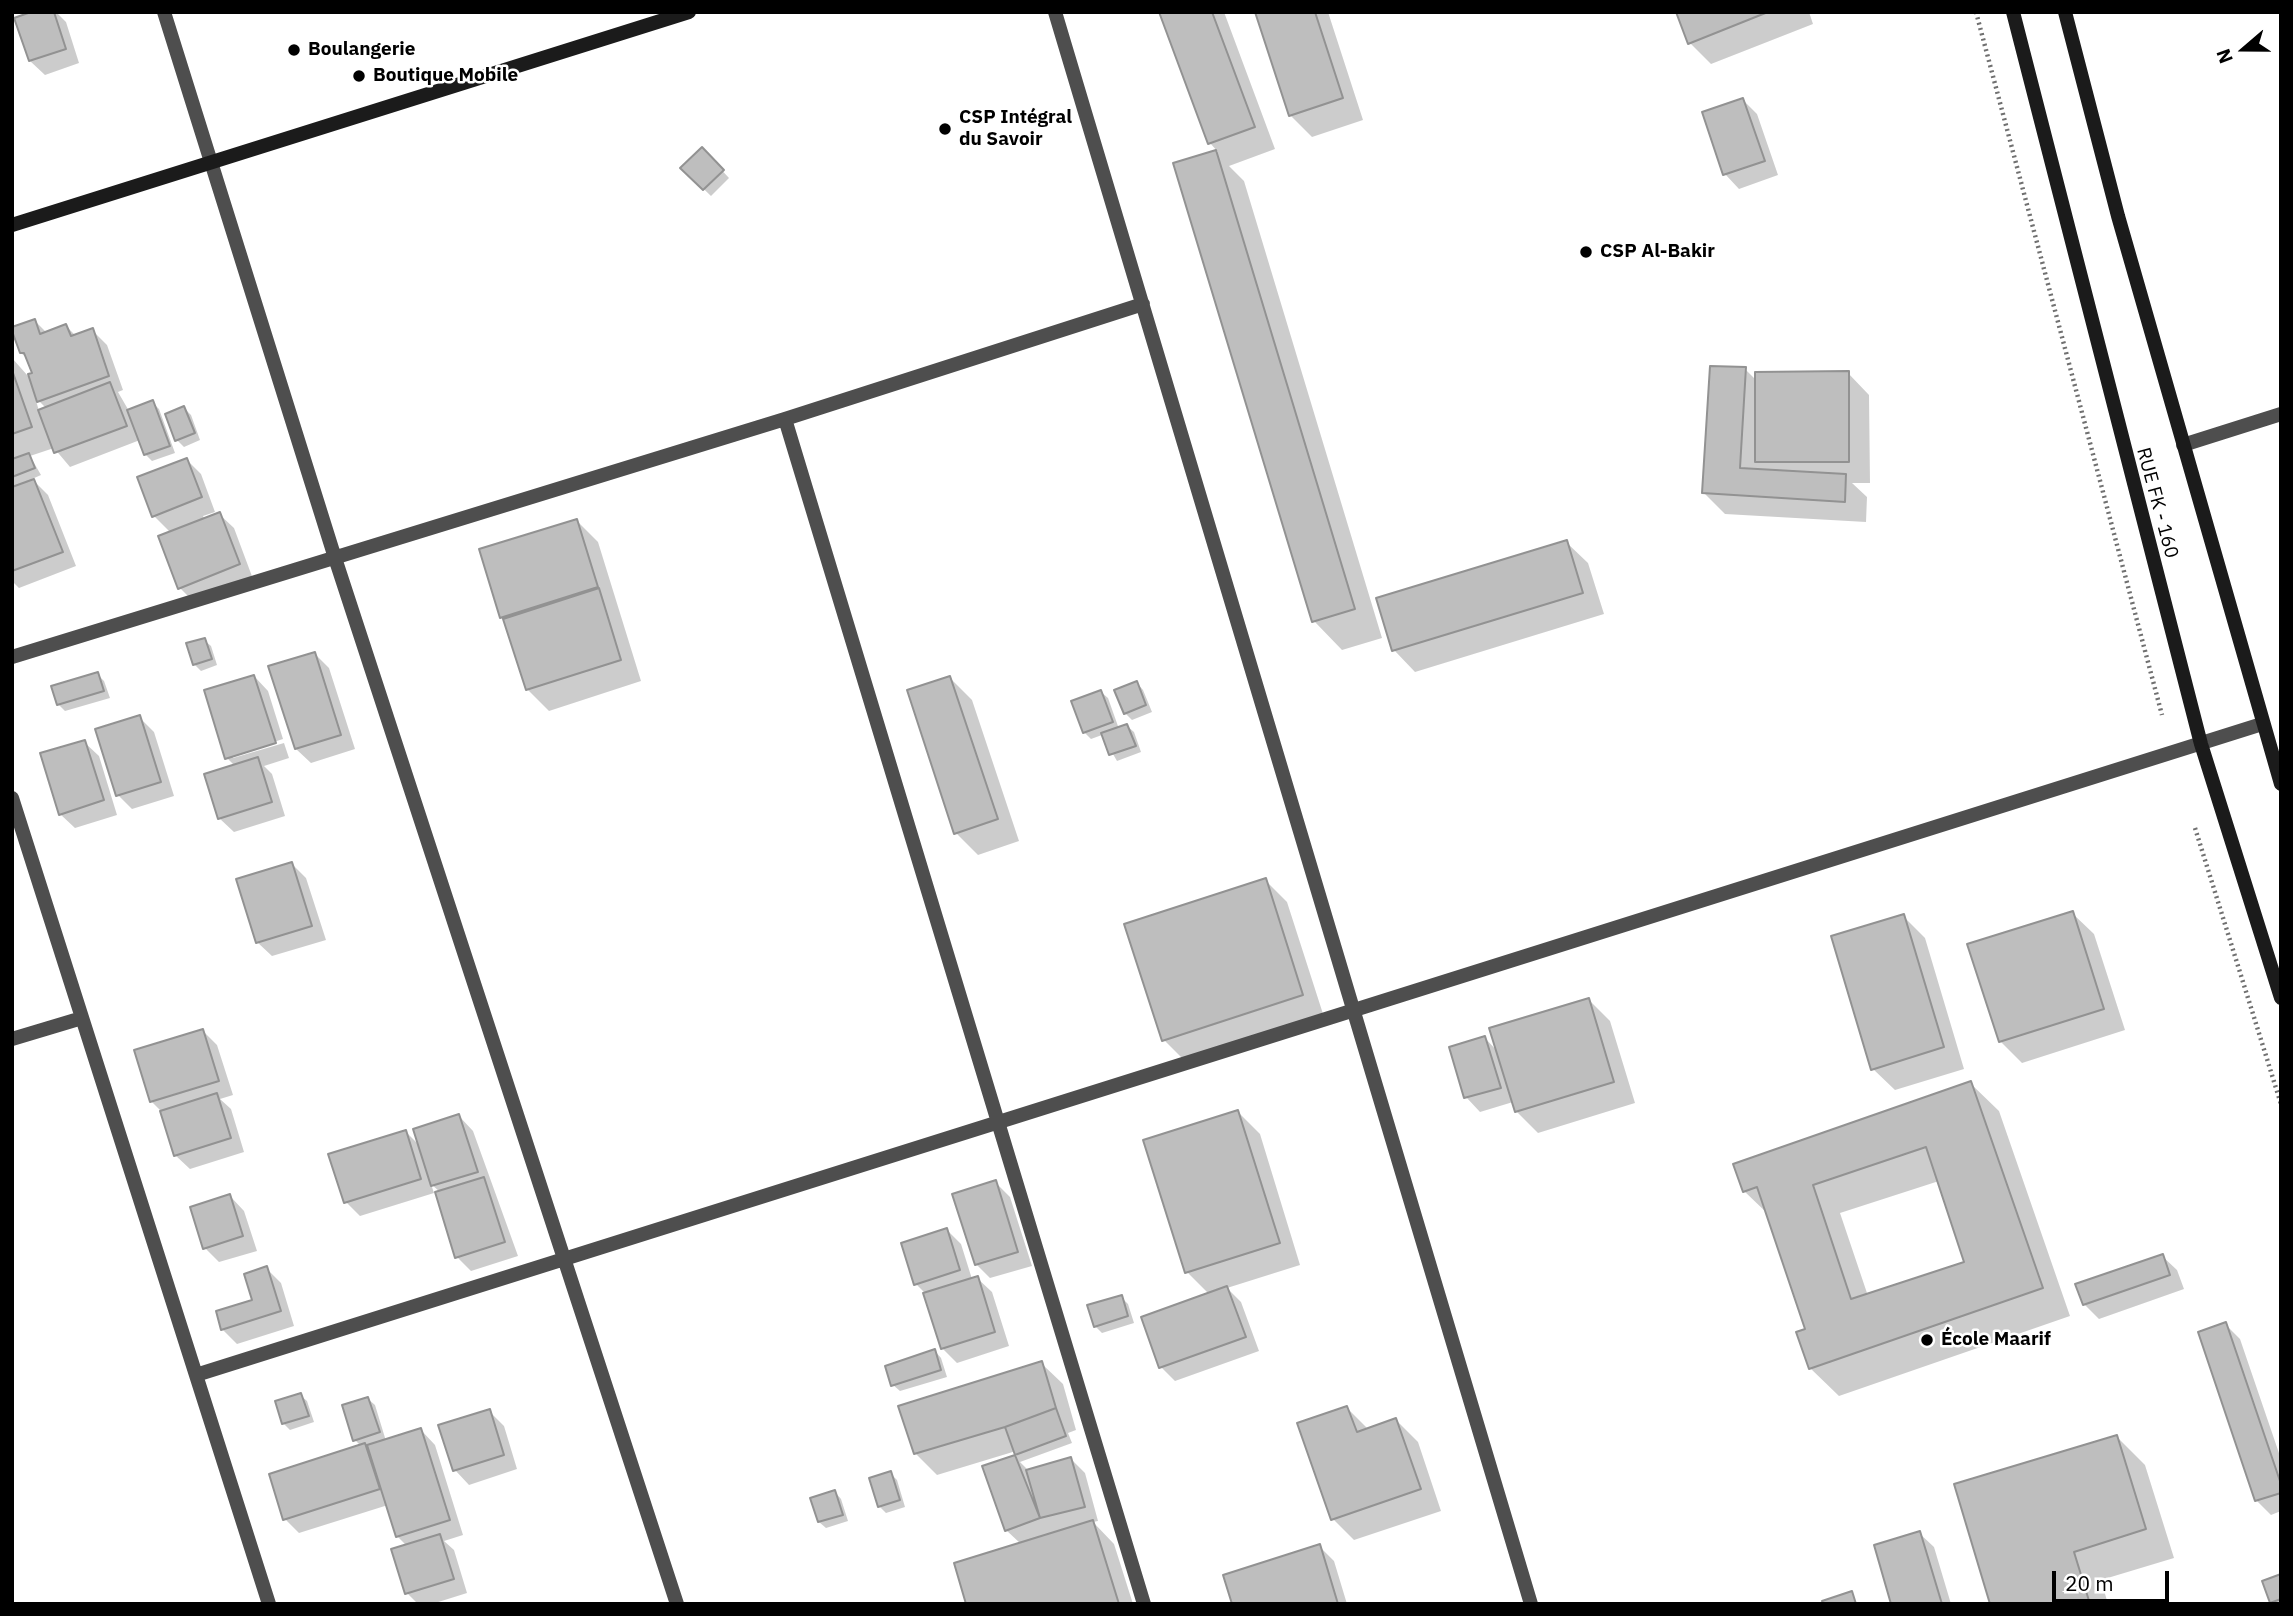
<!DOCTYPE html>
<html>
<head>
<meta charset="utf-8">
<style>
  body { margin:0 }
  #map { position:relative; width:2293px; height:1616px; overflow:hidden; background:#fff; font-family:"IBM Plex Sans",sans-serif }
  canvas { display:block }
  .frame { position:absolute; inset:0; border:14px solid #000; pointer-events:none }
  .north { position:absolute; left:2209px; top:14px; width:70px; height:70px; -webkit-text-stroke:5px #fff; paint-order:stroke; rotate:250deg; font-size:19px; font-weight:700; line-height:28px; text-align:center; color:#000 }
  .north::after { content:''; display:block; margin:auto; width:24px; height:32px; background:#000; clip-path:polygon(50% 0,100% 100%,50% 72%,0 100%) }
  .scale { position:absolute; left:2052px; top:1571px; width:117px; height:32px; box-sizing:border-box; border:4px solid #000; border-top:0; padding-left:9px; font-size:21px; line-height:24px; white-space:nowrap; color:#000; -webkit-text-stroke:5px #fff; paint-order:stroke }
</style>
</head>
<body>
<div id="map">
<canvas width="2293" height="1616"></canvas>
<div class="frame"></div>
<div class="north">N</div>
<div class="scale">20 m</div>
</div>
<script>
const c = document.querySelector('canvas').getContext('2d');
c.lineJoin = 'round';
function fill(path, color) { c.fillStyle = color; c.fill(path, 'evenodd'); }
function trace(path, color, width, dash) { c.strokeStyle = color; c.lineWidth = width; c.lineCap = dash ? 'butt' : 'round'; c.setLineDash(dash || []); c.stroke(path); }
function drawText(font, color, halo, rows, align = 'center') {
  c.font = font + ' "IBM Plex Sans",sans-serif'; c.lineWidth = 5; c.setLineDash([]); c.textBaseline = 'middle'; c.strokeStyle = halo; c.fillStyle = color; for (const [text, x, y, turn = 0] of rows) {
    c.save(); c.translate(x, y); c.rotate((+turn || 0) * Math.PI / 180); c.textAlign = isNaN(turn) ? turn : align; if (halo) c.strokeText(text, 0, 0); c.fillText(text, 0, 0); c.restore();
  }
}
fill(new Path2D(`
  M37,12h19l10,10 13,41 -34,12 -15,-14z
  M1161,12h63l51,137 -46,17 15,15 138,457 -40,12 -28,-29 -139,-456 43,-13 -8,-9z
  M1257,12h71l35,108 -51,17 -22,-22z
  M1678,12h131l4,12 -102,40 -21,-21z
  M1743,100l14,14 21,61 -39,14 -14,-15z
  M702,149l27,29 -18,18 -29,-28z
  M35,321l12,12 19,-7 10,10 16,-6 15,15 16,45 -5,2 11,19 23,-9 7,7 16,44 -23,8 -7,-7 -5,-14 -70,27 -16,-19 -24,8 11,19 -9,4 16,16 28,71 -57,22 -7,-7v-223l16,18 6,-2 -5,-14 -8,-7zM35,397l11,11 -7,3z
  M1745,369l12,12 91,-8 21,22 1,88h-18l15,14 -1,25 -141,-8 -21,-21z
  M184,408l7,7 9,25 -16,7 -7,-7z
  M187,460l14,14 14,38 -12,4 2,4 14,-6 15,14 19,51 -59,23 -14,-14 -9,-55 -17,-17z
  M577,521l21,21 43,139 -92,30 -22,-22 -21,-68 -4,-4z
  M1566,542l22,21 16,51 -189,58 -21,-22z
  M204,640l7,6 6,19 -16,6 -7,-7z
  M315,654l14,14 26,81 -44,14 -15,-14z
  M97,674l7,7 6,17 -45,13 -6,-6z
  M254,676l14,15 15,48 -50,16v3l51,-15 5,15 -25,8 8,8 13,42 -51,16 -15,-14 16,-52 -8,-8z
  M950,678l22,22 47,141 -41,14 -22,-22z
  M1137,683l6,7 9,22 -20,8 -7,-7z
  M1101,692l7,6 11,31 8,-3 7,6 7,20 -24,9 -15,-26 -11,4 -7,-7z
  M139,717l15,15 20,64 -42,13 -14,-14z
  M84,742l15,14 18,59 -42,13 -15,-14z
  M292,864l14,14 20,62 -54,16 -15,-14z
  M1265,880l22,22 37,115 -138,45 -22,-22z
  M2072,913l22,21 31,96 -103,33 -22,-22z
  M1903,916l22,22 39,131 -69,21 -22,-21z
  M1589,1000l21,21 25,82 -97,30 -22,-22 -3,-9 -33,10 -14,-15 19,-59 13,14z
  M203,1031l14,14 16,50 -13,4 11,10 13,43 -54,17 -15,-14 -13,-43 -11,-11z
  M1970,1083l29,28 71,205 -231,80 -29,-28 -2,-38 -40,-116 -24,-23zM1939,1181l27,82 -98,33 -28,-83z
  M1238,1112l22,22 40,131 -73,23 14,14 18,49 -84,30 -14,-14 48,-73 -22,-22z
  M459,1116l14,15 45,125 -47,15 -14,-14 -17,-65 -9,-8 3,9 -74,23 -14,-14 59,-71 16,16z
  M995,1182l15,15 22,69 -42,12 -14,-14z
  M230,1196l14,15 13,40 -38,11 -14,-14z
  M947,1230l14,14 11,35 5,-1 15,14 17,54 -52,17 -15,-15 -17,-55 -9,-9z
  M2162,1256l15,14 7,19 -85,30 -15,-15z
  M266,1268l15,15 13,43 -57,18 -14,-14 -5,-18 36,-11z
  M1121,1297l7,7 6,19 -32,10 -7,-7z
  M2225,1324l15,15 41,120v52l-10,4 -15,-15z
  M935,1351l6,7 6,19 -47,14 -7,-6z
  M1041,1363l22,21 13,46 -8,3 4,10 -52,19 9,9 42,-12 14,14 13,48 -5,1 21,22 19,60h-165l53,-60 -15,-14 -21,-63 32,-11 -1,-5 -79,24 -22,-22z
  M300,1395l7,6 7,21 -24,8 -7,-7z
  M368,1399l7,6 11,36 35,-11 14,15 28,90 -19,6 10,9 13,43 -35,11h-14l-11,-11v-47l-10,-10 -9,-31 -89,28 -14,-14 76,-73 -6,-6z
  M1347,1408l22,22 27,-10 22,22 23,69 -87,29 -21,-21z
  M489,1411l15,15 13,43 -48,16 -14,-15z
  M2117,1437l28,28 29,93 -73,22 7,24h-116z
  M890,1473l7,7 8,27 -19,6 -7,-7z
  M835,1492l6,7 7,22 -22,7 -7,-6z
  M1919,1533l15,14 17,57h-58z
  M1319,1546l15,15 13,43h-113z
  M2281,1576v28h-7l-2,-2z`), '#0003');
const building = new Path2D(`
  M31,12h23l12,37 -37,12 -15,-43z
  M1159,12h53l43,115 -47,17z
  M1255,12h60l28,86 -54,18z
  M1676,12h92l-80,32z
  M1743,98l22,63 -42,14 -21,-63z
  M702,147l22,23 -21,20 -23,-22z
  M1216,150l139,459 -43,13 -139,-459z
  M35,319l5,15 26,-10 5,12 22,-8 16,48 -72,26 -9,-28 4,-1 -8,-20h-4l-8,-22v-4z
  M1710,366l36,1 -6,101 106,6 -1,28 -143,-9z
  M12,370l20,57 -20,7z
  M1849,371v91h-94v-90z
  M110,382l17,44 -73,27 -16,-43z
  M153,400l17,46 -26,9 -17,-45z
  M184,406l11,27 -20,8 -10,-27z
  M29,453l6,15 -23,9v-18z
  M187,458l15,39 -50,20 -15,-40z
  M34,479l29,73 -51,19v-84z
  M220,512l20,52 -62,25 -20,-53z
  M577,519l21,68 -98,31 -21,-69z
  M1567,540l16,53 -191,58 -16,-53z
  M599,588l22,72 -95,30 -23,-71z
  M205,638l7,21 -19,6 -7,-22z
  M315,652l26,83 -46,14 -27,-83z
  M98,672l6,19 -47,14 -6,-19z
  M254,675l22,68 -51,16 -21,-69z
  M950,676l48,143 -44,15 -47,-144z
  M1137,681l9,24 -22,9 -10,-24z
  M1101,690l12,32 -30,11 -12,-32z
  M140,715l21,67 -45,14 -21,-67z
  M1127,724l9,22 -27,9 -8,-22z
  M85,740l19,60 -45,15 -19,-62z
  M258,757l14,45 -54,17 -14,-45z
  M292,862l20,64 -56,17 -20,-64z
  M1266,878l37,117 -141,46 -38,-117z
  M2073,911l31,98 -105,33 -32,-98z
  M1904,914l40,133 -73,23 -40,-134z
  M1589,998l25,84 -99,30 -26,-84z
  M203,1029l16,52 -69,21 -16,-52z
  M1485,1036l16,52 -37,10 -15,-51z
  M1971,1081l72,207 -234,81 -13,-37 9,-3 -48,-142 -14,5 -10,-28zM1926,1147l38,115 -113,37 -38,-114z
  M217,1093l14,45 -57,18 -14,-45z
  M1238,1110l42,133 -95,30 -42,-133z
  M459,1114l19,58 -47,14 -18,-57z
  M406,1130l15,49 -77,24 -16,-49z
  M484,1177l21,65 -50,16 -20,-66z
  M996,1180l22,72 -43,13 -23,-71z
  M230,1194l13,42 -40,13 -13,-42z
  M947,1228l13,42 -46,15 -13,-42z
  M2163,1254l7,21 -87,30 -8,-21z
  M267,1266l14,45 -60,19 -5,-19 36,-11 -8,-26z
  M978,1276l17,56 -54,17 -18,-56z
  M1227,1286l19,51 -87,31 -18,-51z
  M1122,1295l6,21 -34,11 -7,-22z
  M2226,1322l55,162v9l-26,8 -57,-169z
  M935,1349l6,21 -50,16 -6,-20z
  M1042,1361l14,47 -51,19 -91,27 -16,-48z
  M301,1393l8,23 -27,8 -7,-23z
  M368,1397l12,35 -27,9 -11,-36z
  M1347,1406l10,26 39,-14 25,71 -90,31 -34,-97z
  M1056,1408l10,28 -51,19 -10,-28z
  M490,1409l14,46 -51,16 -15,-46z
  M421,1428l29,92 -54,17 -29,-92z
  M2117,1435l29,94 -72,23 16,52h-100l-36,-120z
  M365,1443l15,46 -97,31 -14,-46z
  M1015,1455l25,63 -35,13 -23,-65z
  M1071,1457l14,50 -45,11 -14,-48z
  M891,1471l9,29 -22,7 -9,-29z
  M835,1490l8,25 -25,7 -8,-24z
  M1093,1520l26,84h-153l-12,-41z
  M1920,1531l22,73h-51l-17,-59z
  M440,1534l14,45 -49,15 -14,-45z
  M1320,1544l18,60h-106l-9,-29z
  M2281,1574v25l-11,4 -8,-22z
  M1852,1591l4,13h-33l-1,-3z`);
fill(building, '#bebebe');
trace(building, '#929292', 2);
trace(new Path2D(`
  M1976,12l186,703
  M2195,828l86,276`), '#707070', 4.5, [2, 3.5]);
trace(new Path2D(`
  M164,12l171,546 342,1046
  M1055,12l476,1592
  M785,419l359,1185
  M2183,445l98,-31
  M12,657l773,-238 358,-115
  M12,798l257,806
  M12,1039l70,-21
  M196,1375l2066,-651`), '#4e4e4e', 14);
trace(new Path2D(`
  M2013,12l188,732 80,254
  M2065,12l53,204 163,568
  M12,225l677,-213`), '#1b1b1b', 14);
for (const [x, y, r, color] of [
  [294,50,7,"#000"],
  [359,76,7,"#000"],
  [945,129,7,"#000"],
  [1586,252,7,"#000"],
  [1927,1340,7,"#000"]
]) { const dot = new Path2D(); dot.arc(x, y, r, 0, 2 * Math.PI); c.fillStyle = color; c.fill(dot); trace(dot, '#fff', 2.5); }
drawText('bold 19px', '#000', '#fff', [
  ["Boulangerie",308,50],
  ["Boutique Mobile",373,76],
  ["CSP Intégral",959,118],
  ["du Savoir",959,140],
  ["CSP Al-Bakir",1600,252],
  ["École Maarif",1941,1340]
], 'left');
drawText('19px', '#000', '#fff', [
  ["RUE FK - 160",2157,503,75]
]);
</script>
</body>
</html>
